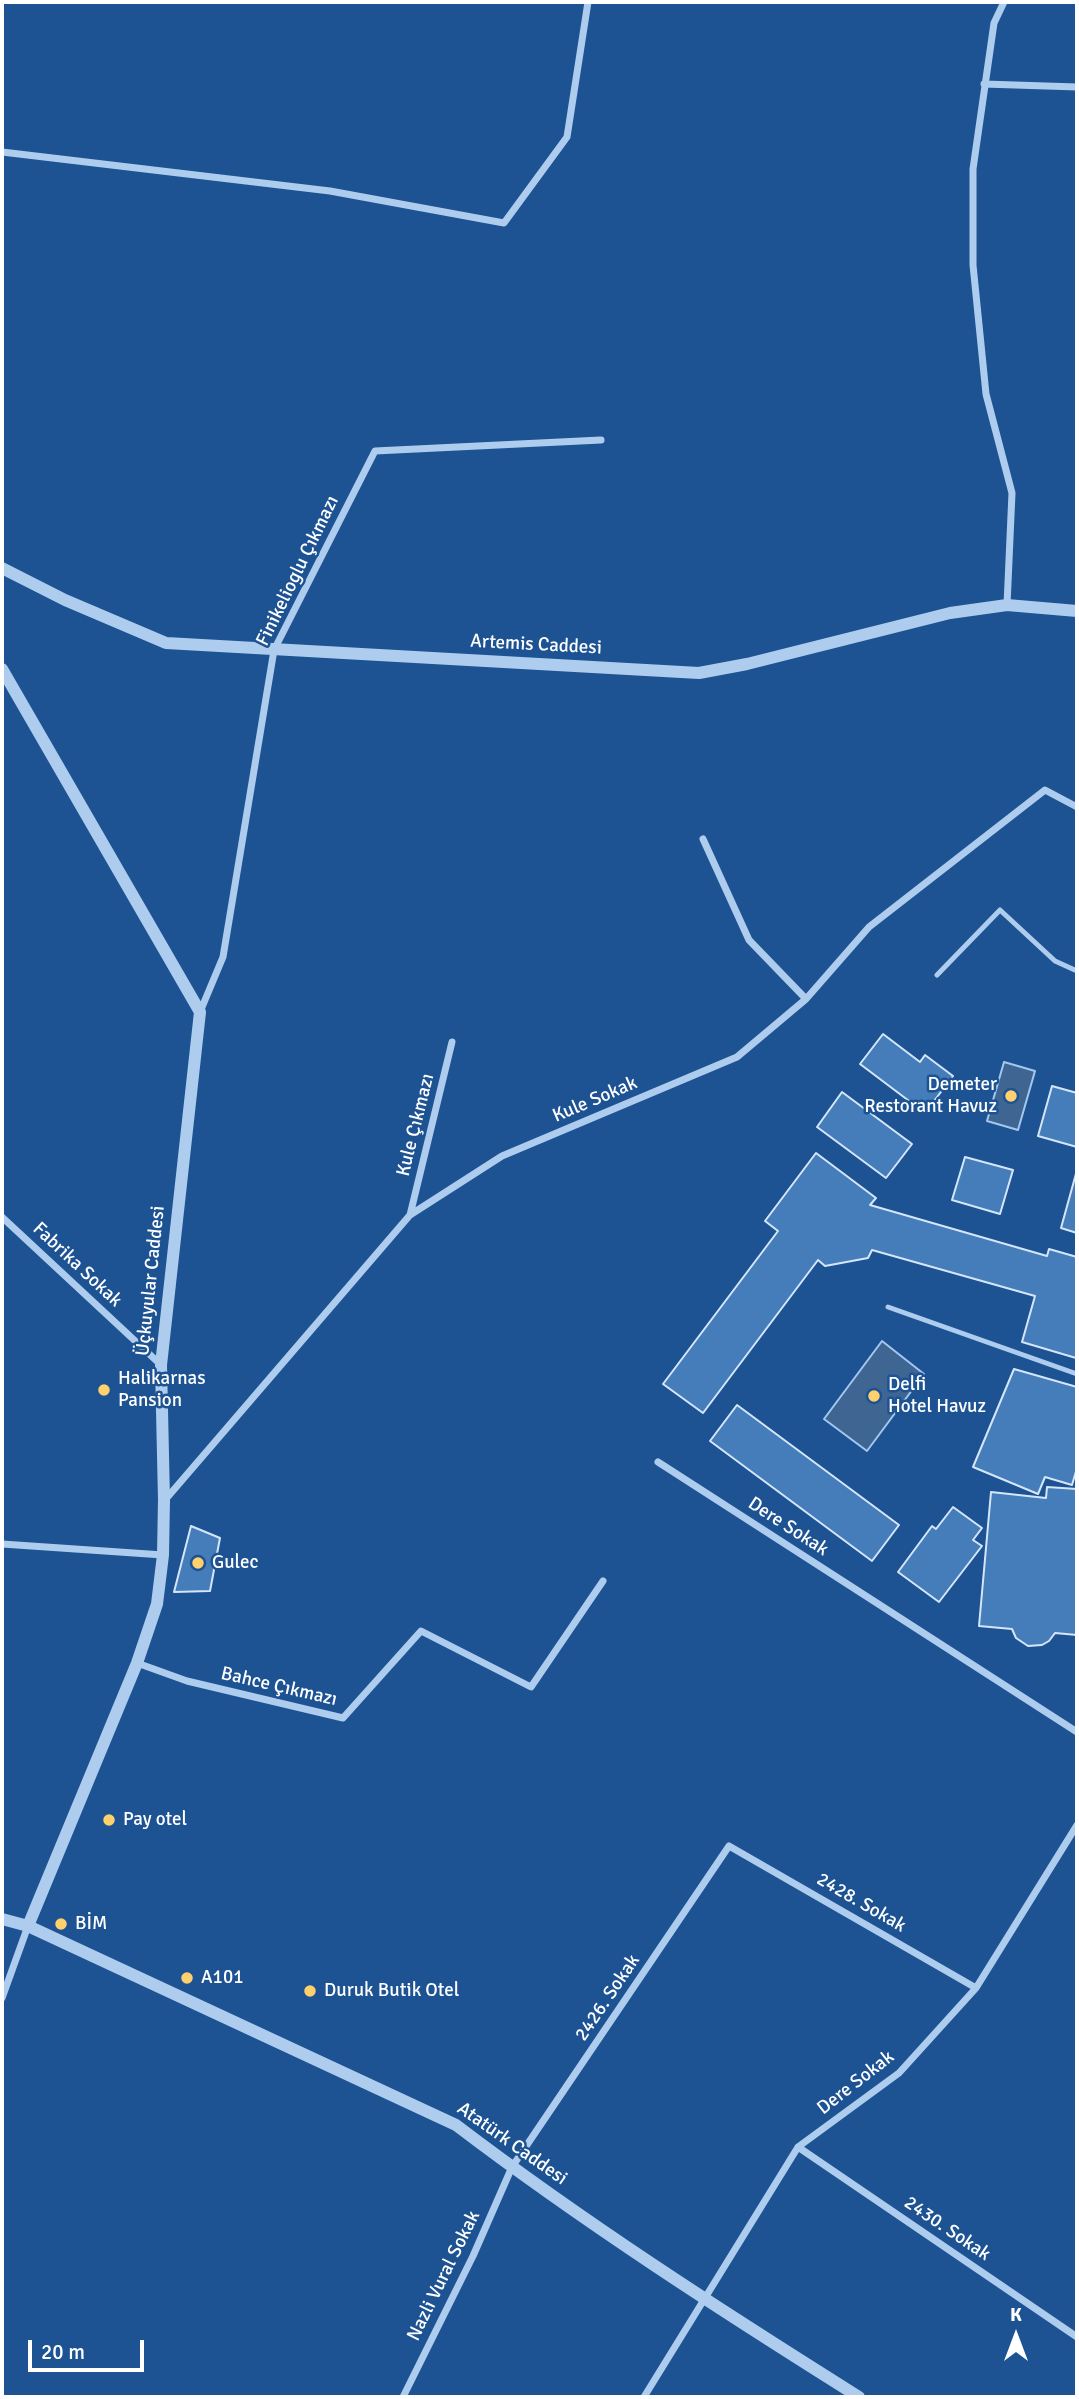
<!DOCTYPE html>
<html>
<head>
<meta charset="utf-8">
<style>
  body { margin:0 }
  #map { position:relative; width:1079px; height:2399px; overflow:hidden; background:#1d5393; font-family:Signika,sans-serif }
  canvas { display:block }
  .frame { position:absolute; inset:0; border:4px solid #fff; pointer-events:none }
  .north { position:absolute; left:981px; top:2301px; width:70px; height:70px; -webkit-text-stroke:5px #1d5393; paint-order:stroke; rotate:0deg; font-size:19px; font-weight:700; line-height:28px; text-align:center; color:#fff }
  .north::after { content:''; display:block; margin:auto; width:24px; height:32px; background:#fff; clip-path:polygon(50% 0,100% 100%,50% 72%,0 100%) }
  .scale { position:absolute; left:28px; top:2340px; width:116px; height:32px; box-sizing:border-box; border:4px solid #fff; border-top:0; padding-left:9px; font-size:21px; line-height:24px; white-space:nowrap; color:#fff; -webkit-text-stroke:5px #1d5393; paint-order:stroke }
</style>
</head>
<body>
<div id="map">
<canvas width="1079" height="2399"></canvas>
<div class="frame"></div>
<div class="north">K</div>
<div class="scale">20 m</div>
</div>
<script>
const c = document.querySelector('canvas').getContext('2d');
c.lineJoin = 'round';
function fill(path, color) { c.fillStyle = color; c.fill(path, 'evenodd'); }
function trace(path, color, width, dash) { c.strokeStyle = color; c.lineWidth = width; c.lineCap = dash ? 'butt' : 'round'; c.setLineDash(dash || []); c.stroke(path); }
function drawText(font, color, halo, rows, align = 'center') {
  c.font = font + ' Signika,sans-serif'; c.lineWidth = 5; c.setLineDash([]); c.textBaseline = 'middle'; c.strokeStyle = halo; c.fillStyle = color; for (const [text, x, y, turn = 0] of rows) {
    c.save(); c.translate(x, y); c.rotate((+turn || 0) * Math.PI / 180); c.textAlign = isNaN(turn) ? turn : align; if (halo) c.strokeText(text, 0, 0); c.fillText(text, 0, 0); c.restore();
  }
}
const water = new Path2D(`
  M1004,1062l31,9 -17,59 -31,-9z
  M882,1341l42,33 -57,77 -43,-32z`);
fill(water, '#3f6593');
trace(water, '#a2c8f0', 2);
const building = new Path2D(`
  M883,1034l37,28 5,-7 28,21 -28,37 -65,-49z
  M1052,1086l25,7v54l-39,-11z
  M842,1092l70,52 -26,34 -69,-51z
  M816,1153l60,45 -6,7 177,51 2,-7 28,8 -1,101 -54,-16 13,-46 -163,-46 -4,8 -43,8 -7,-6 -115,153 -40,-29 115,-153 -13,-10z
  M965,1157l48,13 -13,44 -48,-14z
  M1077,1170v63l-16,-5z
  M1014,1369l63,18v81l-5,17 -27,-8 -7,17 -65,-27z
  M737,1405l162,120 -27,36 -162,-120z
  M1047,1487l30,2v146l-22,-2 -6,8 -7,4 -14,1 -12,-8 -4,-9 -33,-3 12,-134 55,6z
  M953,1507l29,21 -9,12 9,6 -43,56 -41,-30 34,-46 4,3z
  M191,1526l29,12 -10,53 -36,1z`);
fill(building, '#457cba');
trace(building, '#d5e6fa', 2);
trace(new Path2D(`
  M937,975l63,-65 55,51 22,10
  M888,1307l189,67`), '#aecdee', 5);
trace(new Path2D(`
  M1004,2l-10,21 -21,146v96l13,129 26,99 -5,112
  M984,84l93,3
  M2,152l328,39 174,32 63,-86 21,-135
  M703,839l46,101 57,59
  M200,1012l23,-55 51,-307 101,-199 226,-11
  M410,1215l42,-173
  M2,1217l159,148
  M658,1462l419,270
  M165,1500l245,-285 92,-59 235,-99 69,-58 63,-72 176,-137 32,17
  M2,1544l161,11
  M137,1663l50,18 156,37 78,-87 110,56 72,-106
  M2,1998l26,-72
  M798,2147l279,190
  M403,2397l70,-141 39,-89 217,-321 247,142
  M644,2397l154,-250 101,-74 77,-85 101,-163`), '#aecdee', 7);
trace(new Path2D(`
  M2,568l63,32 101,43 533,30 48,-9 203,-51 57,-8 70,6
  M2,669l198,343 -39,353 3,135 -1,55 -6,49 -20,59 -109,263
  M2,1919l26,7 428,199c129,98 266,186 403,272`), '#aecdee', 12);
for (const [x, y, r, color] of [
  [1011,1096,7,"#fed16d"],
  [104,1390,7,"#fed16d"],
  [874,1396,7,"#fed16d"],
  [198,1563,7,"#fed16d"],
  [109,1820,7,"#fed16d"],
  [61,1924,7,"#fed16d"],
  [187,1978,7,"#fed16d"],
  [310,1991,7,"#fed16d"]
]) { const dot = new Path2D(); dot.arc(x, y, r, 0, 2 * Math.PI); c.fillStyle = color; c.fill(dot); trace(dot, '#1d5393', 2.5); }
drawText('19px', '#fff', '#1d5393', [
  ["Finikelioglu Çıkmazı",298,571,-64],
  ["Artemis Caddesi",536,645,3],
  ["Kule Sokak",595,1100,-23],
  ["Kule Çıkmazı",416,1125,-76],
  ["Fabrika Sokak",77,1265,43],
  ["Üçkuyular Caddesi",151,1281,-84],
  ["Dere Sokak",788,1527,33],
  ["Bahce Çıkmazı",279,1687,13],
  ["2428. Sokak",861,1903,30],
  ["2426. Sokak",608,1998,-56],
  ["Dere Sokak",856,2083,-38],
  ["Atatürk Caddesi",512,2144,35],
  ["2430. Sokak",947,2229,34],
  ["Nazli Vural Sokak",444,2276,-64]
]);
drawText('19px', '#fff', '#1d5393', [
  ["Demeter",997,1085,"right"],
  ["Restorant Havuz",997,1107,"right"],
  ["Halikarnas",118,1379],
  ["Pansion",118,1401],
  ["Delfi",888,1385],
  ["Hotel Havuz",888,1407],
  ["Gulec",212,1563],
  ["Pay otel",123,1820],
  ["BİM",75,1924],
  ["A101",201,1978],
  ["Duruk Butik Otel",324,1991]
], 'left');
</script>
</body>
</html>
